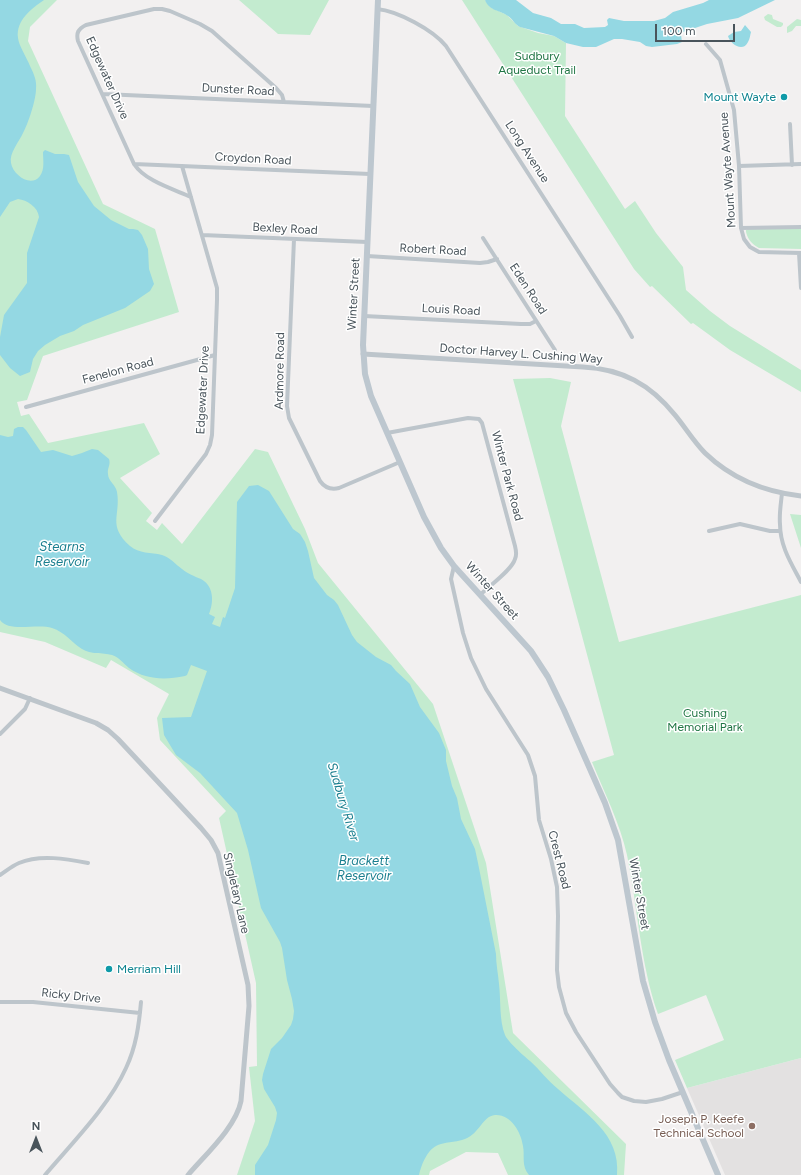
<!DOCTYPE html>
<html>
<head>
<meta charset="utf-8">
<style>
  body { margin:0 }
  #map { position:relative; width:801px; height:1175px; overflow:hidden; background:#f2f0f0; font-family:Figtree,sans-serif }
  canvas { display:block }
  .north { position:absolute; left:16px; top:1119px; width:40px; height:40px; -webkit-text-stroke:3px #fff; paint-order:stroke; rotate:0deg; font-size:11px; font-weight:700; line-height:16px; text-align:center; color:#49545b }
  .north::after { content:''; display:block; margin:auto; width:14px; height:18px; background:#49545b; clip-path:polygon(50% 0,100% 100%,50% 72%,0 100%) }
  .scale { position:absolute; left:655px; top:24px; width:80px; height:18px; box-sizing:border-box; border:2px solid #49545b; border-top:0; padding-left:5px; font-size:12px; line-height:14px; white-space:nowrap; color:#49545b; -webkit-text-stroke:3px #fff; paint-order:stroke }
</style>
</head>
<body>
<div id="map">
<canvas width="801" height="1175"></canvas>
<div class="north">N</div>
<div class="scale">100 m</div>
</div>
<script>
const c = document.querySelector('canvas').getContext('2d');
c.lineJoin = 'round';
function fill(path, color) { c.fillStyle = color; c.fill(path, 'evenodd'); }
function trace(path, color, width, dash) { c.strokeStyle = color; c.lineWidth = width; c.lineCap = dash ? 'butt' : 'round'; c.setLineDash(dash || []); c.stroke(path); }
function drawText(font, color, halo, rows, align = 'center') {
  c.font = font + ' Figtree,sans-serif'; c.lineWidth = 3; c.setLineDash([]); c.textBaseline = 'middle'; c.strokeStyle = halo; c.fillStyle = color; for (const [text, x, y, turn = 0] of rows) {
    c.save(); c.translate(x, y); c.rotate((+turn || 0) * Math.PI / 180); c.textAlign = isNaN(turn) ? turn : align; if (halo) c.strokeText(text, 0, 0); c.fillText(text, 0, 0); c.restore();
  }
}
fill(new Path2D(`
  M801,1058v117h-76l-38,-87z`), '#e3e1e1');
fill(new Path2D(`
  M0,0h57l-27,27 -2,14 75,163 52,25 24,83 -136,44 -16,44 -10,2 4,14 8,-2 19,29 96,-20 16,31 -40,24 32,35 -6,8 11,9 5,-7 20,21 73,-95 13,3 37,77 13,34 115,141 53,159 27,170 113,111 -2,31h-116l-10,-22 -32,-1 -36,19 -1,4h-192l18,-54 -6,-54 8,-1 -1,-83 -37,-165 7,-7 -66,-71 -3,-22 12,-24 -58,-34 -5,8 -61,-26 -45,-10z
  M239,0h90l-19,35 -32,-1z
  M462,0h23l5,7 17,8 11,11 20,7 16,3 12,7 -1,73 60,93 10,-8 21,32 27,34 3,23 24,21 20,15 71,44v22l-71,-42 -37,-27 -2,1 -39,-38 -2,1 -16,-18z
  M768,14l4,1 1,4 10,4v2l-2,2h-4l-12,-7 -1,-3z
  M797,19l4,1v6h-5l-4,5 -5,2v-6z
  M750,229h51v20l-42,-1c-7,-4 -11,-8 -13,-16v-2z
  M550,378l21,4 -10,44 58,216 182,-47v463l-114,30 -12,-28 49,-20 -18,-45 -48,19c-18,-51 -20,-106 -31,-159 -7,-32 -23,-63 -35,-93l22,-7 -101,-376z
  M790,514l11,1v33z`), '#c3ebcf');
fill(new Path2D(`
  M0,0h44c-13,9 -28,20 -26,38 1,8 9,20 12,28 4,8 7,15 6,23 0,11 -8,35 -13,44 -4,9 -14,20 -12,30 2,12 20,25 29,13 5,-7 3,-16 3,-24l2,-2 10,4h9l5,1 9,27 16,24 17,14 18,9h4l5,1 4,5 6,14 1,20 5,15 -4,7 -25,17 -42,17 -9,6 -14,5 -15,9 -7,6 -5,8 -3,13 -10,4 -10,-8 -10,-13v-18l4,-22 23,-32v-30l12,-36c-1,-10 -12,-17 -21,-18l-8,3 -10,15z
  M485,0h31l17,13 18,5 10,6h14l9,4 21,-1 3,-2 -1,-5 2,-2 15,3h30l11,-3 8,-6 30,-9 6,-3h66l-37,18 -31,6 -24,8 -2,3 1,7 -5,2 -25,3 -6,-1 -6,-4 -18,-3h-8l-18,8h-13l-17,-4 -12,-7 -34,-9c-5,-2 -7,-8 -12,-11 -8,-6 -19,-5 -23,-16z
  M745,25l6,7c-1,3 -1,7 -3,10 -5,11 -18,2 -20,-6l6,-4 7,-1z
  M18,427h5l3,3 15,22 12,-2 19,6c7,-2 13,-4 20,-7l6,1 11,9c2,6 -2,9 -1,15 0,7 8,11 9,18 4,24 -10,33 13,54 9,8 21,6 32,9 9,3 13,9 20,14 6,5 12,7 19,10 13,7 13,23 8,35l6,3 -3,7 8,3 3,-10 2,1 10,-30 2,-86 12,-16 9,-1 11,6 24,38 7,5 5,8 3,9 6,27 13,17 7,5 4,5 14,30 5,7 19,15 15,8 5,6 14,13 10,23 19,26 7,17v11l6,25 5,12 4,21 14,30 3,14 18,91c0,10 2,19 3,30 2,16 0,36 6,51 3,7 19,21 25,26 10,9 18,20 28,28 27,24 63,45 59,86h-88c-8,-9 -4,-19 -6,-29 -2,-14 -12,-32 -28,-31 -13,1 -16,21 -33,25 -7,2 -14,2 -21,4 -13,3 -19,19 -22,31h-164v-10l13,-20 8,-25 1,-7 -2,-6 -11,-18 -2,-9 1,-6 8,-25 11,-11 9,-13 2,-6 1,-8 -2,-12 -5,-19 -5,-32 -2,-6 -19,-34 -13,-58 -11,-37 -37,-40 -24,-18 -12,-20 -2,-17 29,-1 16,-46 -16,-6 -4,10 -2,1c-20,4 -39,4 -56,-8 -6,-5 -10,-11 -17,-13 -10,-3 -21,0 -30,-6 -10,-6 -17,-17 -30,-21 -15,-5 -43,5 -52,-8v-185l8,2 5,-1 1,-7z`), '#94d8e3');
trace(new Path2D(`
  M377,9c21,2 56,21 69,37l174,270 12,21
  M706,44l14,16 14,50 5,56 2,62 3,11 6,8 9,5 42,1
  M103,94l270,12
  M790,124l2,41
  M134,164l236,10
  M739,166l62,-2
  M191,197c-18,-8 -46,-16 -57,-33l-56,-123c-2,-8 0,-12 8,-16l68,-16h8l8,2 30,13 12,7 64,57 6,7 2,7
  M741,228l60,-1
  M202,235l165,7
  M483,238l72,112
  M294,239l-7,167 2,12 31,63c5,7 11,9 19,7l61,-26
  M799,253l2,35
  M367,256l113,7 8,-1 9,-3
  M364,316l157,8h9l6,-3
  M26,407l189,-52
  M387,433l81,-15 11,1 3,4 33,123c1,4 2,9 0,13 -3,11 -26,27 -35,36
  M782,493c-1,10 -3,21 -2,31 0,22 11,39 21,58
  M155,521l51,-67 4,-9 2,-10 5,-135v-12l-35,-122
  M709,531l31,-7 30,7h10
  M454,566l-3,13 12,54 8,25 15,31 42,66 7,21 4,44 12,39 6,28 1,29 -1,54 2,17 7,26 10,19 34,52 8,9 4,4 12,4 12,1 16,-3 21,-7
  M0,734l25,-25 5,-11
  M0,875c6,-4 12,-9 19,-12 21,-9 48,-4 69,0
  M0,1002h33l107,11
  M45,1175c27,-32 64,-69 81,-107 10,-21 13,-43 15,-66`), '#bdc5cb', 4);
trace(new Path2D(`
  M363,354l220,13c39,2 67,17 92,48 10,12 19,27 30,38 26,25 60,39 96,43
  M0,688l96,35 12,7 10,9 83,89 10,12 7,13 30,132 1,21 -8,95c-5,26 -36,54 -53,74`), '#bdc5cb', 5);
trace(new Path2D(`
  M378,0l-15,345 2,29 6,22 53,121 17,31 13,18 77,85 17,26 16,33 41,93 13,37 25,141 12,41 14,38 49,115`), '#bdc7cf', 6);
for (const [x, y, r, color] of [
  [784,97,4,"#0f9aa8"],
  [109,969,4,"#0f9aa8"],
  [752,1126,4,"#8d6e63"]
]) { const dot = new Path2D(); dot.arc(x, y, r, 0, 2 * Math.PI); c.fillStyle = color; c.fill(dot); trace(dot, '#fff', 1.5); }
drawText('12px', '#217645', '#fff', [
  ["Sudbury",537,56],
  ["Aqueduct Trail",537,70],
  ["Cushing",705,713],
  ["Memorial Park",705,727]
]);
drawText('12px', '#49545b', '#fff', [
  ["Edgewater Drive",107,78,66],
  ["Dunster Road",238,90,3],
  ["Long Avenue",527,152,57],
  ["Croydon Road",253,159,3],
  ["Mount Wayte Avenue",728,170,-94],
  ["Bexley Road",285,229,3],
  ["Robert Road",433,250,3],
  ["Eden Road",528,289,57],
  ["Winter Street",354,294,-87],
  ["Louis Road",451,310,3],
  ["Doctor Harvey L. Cushing Way",521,354,4],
  ["Fenelon Road",118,371,-15],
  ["Ardmore Road",280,371,-89],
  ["Edgewater Drive",203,390,-87],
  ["Winter Park Road",507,476,75],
  ["Winter Street",492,591,48],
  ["Crest Road",559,860,76],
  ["Singletary Lane",236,893,77],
  ["Winter Street",639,894,80],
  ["Ricky Drive",71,996,6]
]);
drawText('12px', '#0d838f', '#fff', [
  ["Mount Wayte",776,97],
  ["Merriam Hill",117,969,"left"]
], 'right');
drawText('12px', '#785e54', '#fff', [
  ["Joseph P. Keefe",744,1119],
  ["Technical School",744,1133]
], 'right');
drawText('italic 13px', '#1a7f8f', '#fff', [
  ["Stearns",62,547],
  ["Reservoir",62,562],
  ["Sudbury River",343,802,73],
  ["Brackett",364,861],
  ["Reservoir",364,876]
]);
</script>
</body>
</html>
